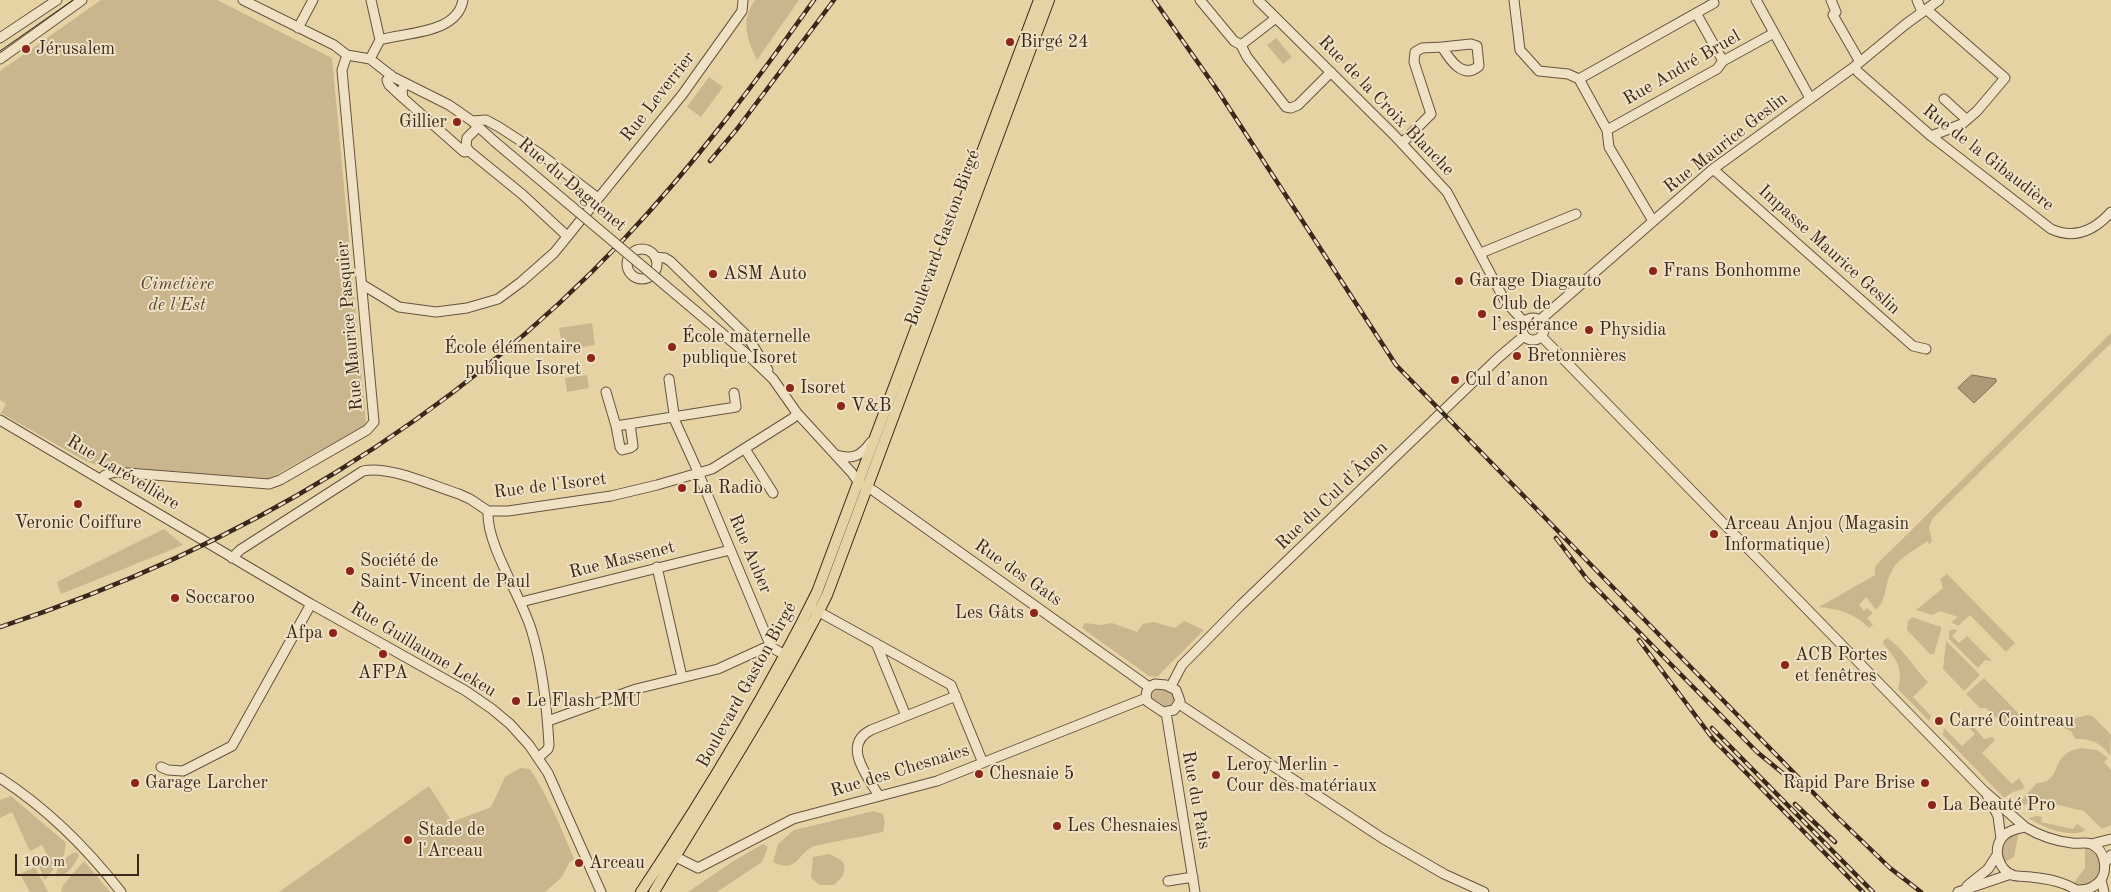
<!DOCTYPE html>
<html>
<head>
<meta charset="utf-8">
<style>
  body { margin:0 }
  #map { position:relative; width:2111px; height:892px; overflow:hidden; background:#e6d3a4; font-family:"Old Standard TT",serif }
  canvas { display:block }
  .scale { position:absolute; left:15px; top:854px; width:124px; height:22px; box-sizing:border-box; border:2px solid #3b281c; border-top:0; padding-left:6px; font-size:15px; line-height:18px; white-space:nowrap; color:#3b281c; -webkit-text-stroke:4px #efe2c4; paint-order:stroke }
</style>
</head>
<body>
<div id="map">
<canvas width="2111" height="892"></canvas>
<div class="scale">100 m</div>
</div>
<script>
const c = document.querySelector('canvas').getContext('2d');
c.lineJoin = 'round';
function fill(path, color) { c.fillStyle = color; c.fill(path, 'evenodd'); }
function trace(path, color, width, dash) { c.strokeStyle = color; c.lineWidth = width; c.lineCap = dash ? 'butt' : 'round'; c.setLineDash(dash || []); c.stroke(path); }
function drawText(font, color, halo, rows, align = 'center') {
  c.font = font + ' "Old Standard TT",serif'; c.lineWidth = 4; c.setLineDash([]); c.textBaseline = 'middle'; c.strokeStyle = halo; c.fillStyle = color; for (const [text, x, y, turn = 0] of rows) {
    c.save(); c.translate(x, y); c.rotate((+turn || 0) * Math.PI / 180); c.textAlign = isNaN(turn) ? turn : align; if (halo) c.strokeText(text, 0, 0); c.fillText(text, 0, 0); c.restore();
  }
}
fill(new Path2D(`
  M101,0h116l115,58 34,365 -2,3 -96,53 -172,-14 -14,-6 -81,-46 5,-9 -6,-4v-329z
  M755,0h44l-42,60c-10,-21 -17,-39 -2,-60z
  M1276,38l16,19 -9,7 -16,-19z
  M709,77l14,10 -22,30 -14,-10z
  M592,323l3,22 -32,5 -4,-22z
  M2111,333v10l-178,175 -4,9 3,14 -3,3 -1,-3c-12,8 -30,17 -36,30 -8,14 -4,27 -16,39l-10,-13 -7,8 5,6 3,-3 6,5 -6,5 6,7 -4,3c-15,-15 -30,-19 -50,-21l56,-32v-9z
  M587,375l2,13 -22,4 -2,-14z
  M164,529l19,16 -122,49 -4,-12z
  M1947,574l68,69 -9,9 -36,-37 -12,11 -7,-4 7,-5 -18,-6 -8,4 -16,-5 27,-22 -3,-9z
  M1912,617l29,10v3l-7,24h-4l-23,-24 1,-9z
  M1184,621l20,9 -47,47 -8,-1 -67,-48 3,-5 15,2 12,-2 25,9 6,-8 10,-2 22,6z
  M1955,629l2,2 -5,5 7,7 8,-7 25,25 -7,-1 -7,8 -29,-29v-8z
  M1887,638c17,10 27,31 41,44l-15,15 18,19 -2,5 -31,-32c6,-21 -2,-31 -15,-45l1,-4z
  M1946,641l34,34 -16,16 -21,-22z
  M1984,678l37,38 -7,7c-13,2 -19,-7 -28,-15h-6l-14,-14z
  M1158,689c8,1 15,2 17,10l-4,6 -7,1 -11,-6 -1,-7z
  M2088,715l6,2 17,18 -1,21c-8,-13 -20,-18 -35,-17l-4,-8 -10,-4 -2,-5z
  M1965,716l19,23 8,-2 3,3 -13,13 30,31 7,-6 5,8 -1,3 -10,3 -9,6 -61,-63 1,-7 18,18 13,-12 -14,-15z
  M2082,748l15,2 11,8 -4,4 7,8v55l-9,4 -18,-18 -43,-10 -26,6 22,-24c28,-1 10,-30 45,-35z
  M520,768l10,1c18,28 31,58 44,90l-5,4 -7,14 -17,15h-266l150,-106 23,36 39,-15 14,-30z
  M11,796l55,47 -2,12 -19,25 -8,-18 11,-5 -6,-12 -12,6 -18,-39 -12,6v-18z
  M874,811l9,3 2,8 -2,10 -69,14c-17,7 -16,28 -41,16l5,-18 16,-14z
  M2037,816l5,1 -1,5 32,7 4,-5 9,6c-17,9 -43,-3 -58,-12z
  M2019,831l-5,26 -9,5c-7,-14 1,-25 14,-31z
  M763,844l5,3 -6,15 -45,30h-29l47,-32z
  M2085,845c3,2 8,4 10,6 16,15 -1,39 -22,33l12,-16z
  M76,852l3,3c-4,10 -12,21 -23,22 0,-9 11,-23 20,-25z
  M830,854l11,6 4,6 -2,10 -9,9h-14l-9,-7 2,-21z
  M84,861l26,31h-49l2,-7z
  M35,867l13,25h-18l-10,-18z`), '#c9b68d');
const water = new Path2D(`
  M1972,375l24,4v3l-22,21 -16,-15z`);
fill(water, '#ac9976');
trace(water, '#7f6c52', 1);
const minor = new Path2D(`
  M243,0l91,45 13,10 23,4 23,18 56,28 23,16 22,20
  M1200,0l34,41 7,4 6,12 39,50 5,1 7,-3 33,-33
  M1258,0l136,135 53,57 58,109 19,21
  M1514,0l6,50 19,21 29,3 11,5 28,51 2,17 44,74
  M1756,0l54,98
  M1831,0l5,12 -3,3 27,47
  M1917,0l5,12
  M1926,9l79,69 -28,33 -15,13 -31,12
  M1696,13l27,48
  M298,28l15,-28
  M0,38l57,-38
  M380,40c27,-8 77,-6 83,-40
  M1241,45l35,-27
  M0,59l82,-59
  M370,59l10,-19 -9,-40
  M1854,67l4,5 73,64 120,93c24,11 44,1 60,-17
  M391,75l-4,5 2,5 14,13
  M1579,79l135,-76
  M405,83l-3,7 1,8 61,54 5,-1
  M1944,99l23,21
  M472,121l14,-1 13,7 40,26 59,45
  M478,127l-11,11 -1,8 3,5 54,44 44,41
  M1607,130l110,-61 6,-8 51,-28
  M1402,143l29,-29 -17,-52 1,-10 7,-4 20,-1c8,13 21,33 37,19l-2,-20 -6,-2 -29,3
  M1713,169l200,177 13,3
  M627 264a15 15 0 1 1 30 0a15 15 0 1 1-30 0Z
  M1481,253l95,-39
  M655,257l10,1 5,3 77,75 21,34
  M363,285l36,22 37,5 31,-4 31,-9 23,-17 33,-29 128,-158 60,-84 1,-11
  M1522 329a11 11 0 1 1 22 0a11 11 0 1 1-22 0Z
  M1540,320l173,-151 141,-102 52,-43 33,-24
  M1542,337l442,454 41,36
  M749,356l24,23 24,34 55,60 7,10 15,8 63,45 212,151
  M669,379l6,42 20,44 76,182
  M606,392l10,34
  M0,420l311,184 155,87 26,18 18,15 19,21 19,28 53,119
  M630,424l3,22 -3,2 -8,2 -2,-3 -4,-21 120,-19 -2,-14
  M745,449l28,44
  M836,455c17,5 25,1 35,-13
  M101,479l4,-4 10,-3 154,12 11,-4 87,-50 7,-8 -32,-352 5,-15
  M488,511c-2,34 34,86 44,121 11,37 15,75 17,113l-1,4 -10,9
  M232,558l8,-8 123,-79c26,-6 70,15 96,23l11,5 18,12h20l103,-15 46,-11 55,-16 81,-51 4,-5
  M657,567l25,110
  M521,602l209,-52
  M812,608l139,77 32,78
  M876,643l30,73
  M1155,684l11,1 10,5 4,11 -6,9 -11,2 -15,-10c-4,-8 -1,-15 7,-18z
  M1171,686l11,-21 59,-60 257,-247 26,-22
  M1179,704l203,134 62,36 40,18
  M1166,712l29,180
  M548,721l88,-32 82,-20 46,-21 7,-1 14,8
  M161,767l7,3 15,1 49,-25 79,-142
  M0,778c48,31 86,69 121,114
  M1987,795l11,21 3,23
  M879,796c-11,-19 -38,-51 -8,-66l85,-34
  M2091,844l20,-5
  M670,854l28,14 95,-49 144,-38 209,-83
  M2105,863l6,-8
  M2101,880l3,12
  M1168,881l25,-4
  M1967,886l21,-17 9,-14
  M2077,890c9,0 14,-1 21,-7 11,-10 8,-33 -7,-39 -5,-2 -14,0 -19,-1 -18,-2 -32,-7 -47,-16 -9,2 -19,4 -24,12 -8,12 -2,30 11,36 6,2 13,1 19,2 17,2 35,5 48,15
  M1958,892l53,-18`);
const major = new Path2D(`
  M641,892c64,-96 125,-196 176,-300l222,-592
  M654,892c58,-98 122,-194 173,-297l222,-595`);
trace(minor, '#66533e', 11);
trace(major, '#3b281c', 12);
trace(minor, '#efe2c4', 9);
trace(major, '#e6d3a4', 10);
trace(new Path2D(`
  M0,51l73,-51`), '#3b281c', 1);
const rail = new Path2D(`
  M1154,0l64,91 178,274 439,450 55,53 31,24
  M710,161l27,-32 97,-129
  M1556,538l31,41 170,173 45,37
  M0,627c237,-78 452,-206 624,-388 71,-75 131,-156 190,-239
  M1639,640l74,99 150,153
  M1712,728l161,164
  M1795,804l40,38`);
trace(rail, '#3b281c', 4.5);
trace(rail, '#efe2c4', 2.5, [8]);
const minorBridge = new Path2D(`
  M494,141l255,215`);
trace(minorBridge, '#66533e', 11, []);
trace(minorBridge, '#efe2c4', 9);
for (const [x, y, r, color] of [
  [1010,42,5,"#8f2418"],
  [26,49,5,"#8f2418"],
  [457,122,5,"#8f2418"],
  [1653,271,5,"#8f2418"],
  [713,274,5,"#8f2418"],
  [1459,281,5,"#8f2418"],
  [1482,314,5,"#8f2418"],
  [1589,330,5,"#8f2418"],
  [672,347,5,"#8f2418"],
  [1517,356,5,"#8f2418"],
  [591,358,5,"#8f2418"],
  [1455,380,5,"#8f2418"],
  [790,388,5,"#8f2418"],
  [841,406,5,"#8f2418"],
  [682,488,5,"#8f2418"],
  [78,504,5,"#8f2418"],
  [1714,534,5,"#8f2418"],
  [350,571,5,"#8f2418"],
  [175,598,5,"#8f2418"],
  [1034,613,5,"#8f2418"],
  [333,633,5,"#8f2418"],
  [383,654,5,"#8f2418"],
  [1785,665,5,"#8f2418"],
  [516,701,5,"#8f2418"],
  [1939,721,5,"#8f2418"],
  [979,774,5,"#8f2418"],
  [1216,775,5,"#8f2418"],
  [135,783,5,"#8f2418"],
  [1925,783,5,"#8f2418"],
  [1932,805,5,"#8f2418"],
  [1057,826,5,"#8f2418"],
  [408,840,5,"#8f2418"],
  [579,863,5,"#8f2418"]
]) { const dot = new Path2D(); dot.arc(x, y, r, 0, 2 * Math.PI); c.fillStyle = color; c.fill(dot); trace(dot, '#efe2c4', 2); }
drawText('18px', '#3b281c', '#efe2c4', [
  ["Birgé 24",1020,42],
  ["Jérusalem",36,49],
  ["Gillier",447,122,"right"],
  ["Frans Bonhomme",1663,271],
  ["ASM Auto",723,274],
  ["Garage Diagauto",1469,281],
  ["Club de",1492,304],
  ["l’espérance",1492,325],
  ["Physidia",1599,330],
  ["École maternelle",682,337],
  ["publique Isoret",682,358],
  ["École élémentaire",581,348,"right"],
  ["publique Isoret",581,369,"right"],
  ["Bretonnières",1527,356],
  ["Cul d’anon",1465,380],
  ["Isoret",800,388],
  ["V&B",851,406],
  ["La Radio",692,488],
  ["Veronic Coiffure",78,523,"center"],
  ["Arceau Anjou (Magasin",1724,524],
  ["Informatique)",1724,545],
  ["Société de",360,561],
  ["Saint-Vincent de Paul",360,582],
  ["Soccaroo",185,598],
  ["Les Gâts",1024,613,"right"],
  ["Afpa",323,633,"right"],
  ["ACB Portes",1795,655],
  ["et fenêtres",1795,676],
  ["AFPA",383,673,"center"],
  ["Le Flash PMU",526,701],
  ["Carré Cointreau",1949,721],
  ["Leroy Merlin -",1226,765],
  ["Cour des matériaux",1226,786],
  ["Chesnaie 5",989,774],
  ["Garage Larcher",145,783],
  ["Rapid Pare Brise",1915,783,"right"],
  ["La Beauté Pro",1942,805],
  ["Les Chesnaies",1067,826],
  ["Stade de",418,830],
  ["l'Arceau",418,851],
  ["Arceau",589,863]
], 'left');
drawText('18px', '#3b281c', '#efe2c4', [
  ["Rue André Bruel",1682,68,-30],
  ["Rue Leverrier",658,97,-52],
  ["Rue de la Croix Blanche",1386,106,46],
  ["Rue Maurice Geslin",1726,143,-38],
  ["Rue de la Gibaudière",1988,158,38],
  ["Rue du Daguenet",572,185,40],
  ["Boulevard Gaston Birgé",943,238,-70],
  ["Impasse Maurice Geslin",1829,250,42],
  ["Rue Maurice Pasquier",350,326,-95],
  ["Rue Larévellière",123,473,31],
  ["Rue de l'Isoret",550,486,-7],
  ["Rue du Cul d'Ânon",1332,496,-44],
  ["Rue Auber",750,554,67],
  ["Rue Massenet",622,560,-14],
  ["Rue des Gats",1018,573,35],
  ["Rue Guillaume Lekeu",423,650,31],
  ["Boulevard Gaston Birgé",747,685,-61],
  ["Rue des Chesnaies",900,771,-17],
  ["Rue du Patis",1196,800,80]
]);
drawText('italic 18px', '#574433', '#efe2c4', [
  ["Cimetière",177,284],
  ["de l'Est",177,305]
]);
</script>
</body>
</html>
